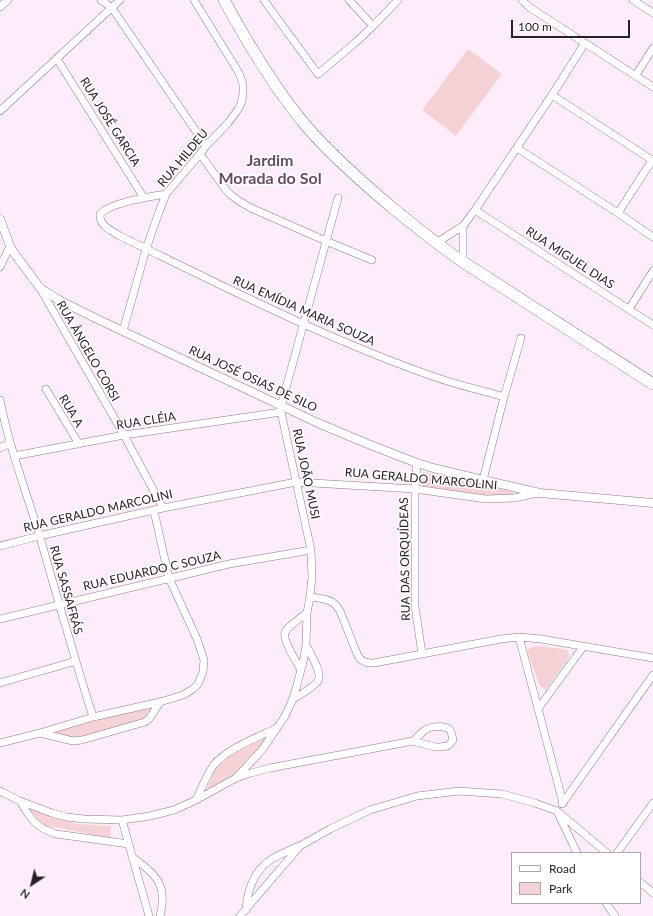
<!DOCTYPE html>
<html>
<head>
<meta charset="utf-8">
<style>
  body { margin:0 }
  #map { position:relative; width:653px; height:916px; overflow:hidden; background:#fdedfb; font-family:Lato,sans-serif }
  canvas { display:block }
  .legend { position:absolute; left:511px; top:852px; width:130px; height:52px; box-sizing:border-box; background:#fff; border:1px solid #aaa6a9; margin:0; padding:5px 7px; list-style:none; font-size:12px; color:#2a2028 }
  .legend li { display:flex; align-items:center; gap:8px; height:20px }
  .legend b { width:20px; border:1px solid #aaa6a9 }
  .north { position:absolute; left:12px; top:864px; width:40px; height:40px; -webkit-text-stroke:3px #fff; paint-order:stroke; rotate:215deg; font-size:11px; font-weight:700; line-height:16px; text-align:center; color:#2a2028 }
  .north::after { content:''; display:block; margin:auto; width:14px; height:18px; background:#2a2028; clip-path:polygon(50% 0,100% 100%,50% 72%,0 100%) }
  .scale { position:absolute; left:511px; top:20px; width:119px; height:18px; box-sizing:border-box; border:2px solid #2a2028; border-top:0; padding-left:5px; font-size:12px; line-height:14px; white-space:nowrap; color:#2a2028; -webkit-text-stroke:3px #fff; paint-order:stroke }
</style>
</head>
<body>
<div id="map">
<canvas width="653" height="916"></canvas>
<ul class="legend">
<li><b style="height:5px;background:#fff"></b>Road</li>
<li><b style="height:11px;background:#f5d2d6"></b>Park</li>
</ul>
<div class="north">N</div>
<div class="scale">100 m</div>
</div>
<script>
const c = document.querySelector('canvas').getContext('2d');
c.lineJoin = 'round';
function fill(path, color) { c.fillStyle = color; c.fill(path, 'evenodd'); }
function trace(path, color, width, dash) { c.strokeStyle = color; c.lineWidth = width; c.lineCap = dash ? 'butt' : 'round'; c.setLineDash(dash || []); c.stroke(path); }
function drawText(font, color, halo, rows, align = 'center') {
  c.font = font + ' Lato,sans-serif'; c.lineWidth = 3; c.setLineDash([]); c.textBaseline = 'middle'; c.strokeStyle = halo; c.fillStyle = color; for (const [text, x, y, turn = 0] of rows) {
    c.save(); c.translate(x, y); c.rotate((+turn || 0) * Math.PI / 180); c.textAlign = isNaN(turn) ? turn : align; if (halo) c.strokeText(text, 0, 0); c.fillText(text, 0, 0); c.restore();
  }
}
fill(new Path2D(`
  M468,49l34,25 -46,62 -34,-26z
  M423,472l90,20 -1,4h-21l-69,-9z
  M542,646l25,4 3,6 -24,34 -6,-4 -13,-36 5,-3z
  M154,705l-12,16 -65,19 -24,-8z
  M267,736l-8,15 -27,27 -25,11 8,-19 8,-10z
  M29,808l49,16 33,2 -1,12 -67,-13z`), '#f5d2d6');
const minor = new Path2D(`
  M101,0l11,8 94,138
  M264,0l10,14 44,60 37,-31 18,-17 25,-26
  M349,0l24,26
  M522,0l7,7 124,80
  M633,0l20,13
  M0,7l8,-7
  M57,59l87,139
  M636,75l17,-27
  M552,95l100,65
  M0,111l120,-111
  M517,148l101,65 35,24
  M200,154l26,36 5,5 8,6 12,7 75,33 46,19
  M166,194c-17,3 -54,8 -66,20 -1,12 12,17 20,22 103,50 206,103 315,141 22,8 46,13 69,20
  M475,210l178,115
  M618,213l35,-54
  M463,226v36
  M436,243l27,-17 12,-16 77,-115 33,-52
  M0,267l10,-21
  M40,288l84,147 39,73
  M629,309l24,-38
  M123,331l23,-82 13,-37 7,-18 34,-40 6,-8 22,-23 9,-12 4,-7 2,-10v-10l-4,-11 -45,-73
  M46,389l33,55
  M0,400c9,47 26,91 40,137 17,60 34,120 53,180
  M0,448l10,-5
  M14,456l110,-21 157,-23
  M417,463l-2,26v117l7,48
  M483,480l21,-83 17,-59
  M0,546l39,-10 124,-28 133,-26 119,7 71,10 28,-1 24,-5
  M310,597c13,2 23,1 30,14l18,45c4,6 8,7 16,7l127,-24 18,-2 22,2 112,19
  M0,619l229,-55 82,-14
  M519,637l44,166
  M301,670c-4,-7 -19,-31 -16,-38 3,-6 17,-15 22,-19
  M0,683l76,-22
  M292,700c7,-5 21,-12 26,-19 5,-9 -8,-27 -12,-36
  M538,709l45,-62
  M40,733l33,8 9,-1 63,-18 4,-3 11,-17
  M0,743l40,-10 53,-16 67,-15 23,-7 10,-6 5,-5 5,-12 1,-12 -7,-21 -28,-61 -15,-67
  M236,778l26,-28 23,-34 7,-15 5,-16 7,-27 2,-13 1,-32 3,-16 2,-20 -1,-27 -30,-138v-6l57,-208
  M0,791l20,10 32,12 15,4 17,2 38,1 28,-4 24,-6 22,-10 40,-22 15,-5 19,-5 143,-27 22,6h4l9,-1 5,-6c-1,-4 -1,-7 -3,-10 -6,-5 -19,-4 -25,0 -4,3 -8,8 -12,11
  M196,800c5,-11 10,-23 17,-34 13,-17 45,-29 64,-38
  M20,801c11,18 15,26 36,33l73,10
  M562,804l91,-129
  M558,813l19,40
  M122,820l27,96
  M617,853l36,-50
  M132,857c24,17 36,28 28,59
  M640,882l13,11
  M606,903l9,13
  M246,910c1,-16 6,-33 18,-45 9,-9 22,-13 33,-18
  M240,916l60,-70 30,-17 40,-19 47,-14 42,-5 43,3 33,9 22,8 50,42`);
const tertiary = new Path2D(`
  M0,219l10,27 4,7 26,35 19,12 38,19 221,104 50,21 49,19 16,5 50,12 57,13 113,10`);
const trunk = new Path2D(`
  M224,0c24,44 50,88 83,127 26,30 57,57 88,83 21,17 42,34 65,50l193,124`);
trace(minor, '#8f798d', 8);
trace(tertiary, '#8f798d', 9);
trace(trunk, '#8f798d', 12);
trace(minor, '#fff', 7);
trace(tertiary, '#fff', 8);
trace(trunk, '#fff', 11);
drawText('12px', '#2a2028', '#fff', [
  ["RUA JOSÉ GARCIA",110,122,58],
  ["RUA HILDEU",183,158,-50],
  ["RUA MIGUEL DIAS",570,258,33],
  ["RUA EMÍDIA MARIA SOUZA",304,311,24],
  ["RUA ÂNGELO CORSI",88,351,60],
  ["RUA JOSÉ OSIAS DE SILO",253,379,25],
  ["RUA A",71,411,59],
  ["RUA CLÉIA",146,421,-9],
  ["RUA JOÃO MUSI",306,474,78],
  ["RUA GERALDO MARCOLINI",421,479,5],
  ["RUA GERALDO MARCOLINI",98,511,-13],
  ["RUA DAS ORQUÍDEAS",405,559,-91],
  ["RUA EDUARDO C SOUZA",152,571,-13],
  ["RUA SASSAFRÁS",66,590,74]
]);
drawText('bold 16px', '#634e61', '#fff', [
  ["Jardim",270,161],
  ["Morada do Sol",270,179]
]);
</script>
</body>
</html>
